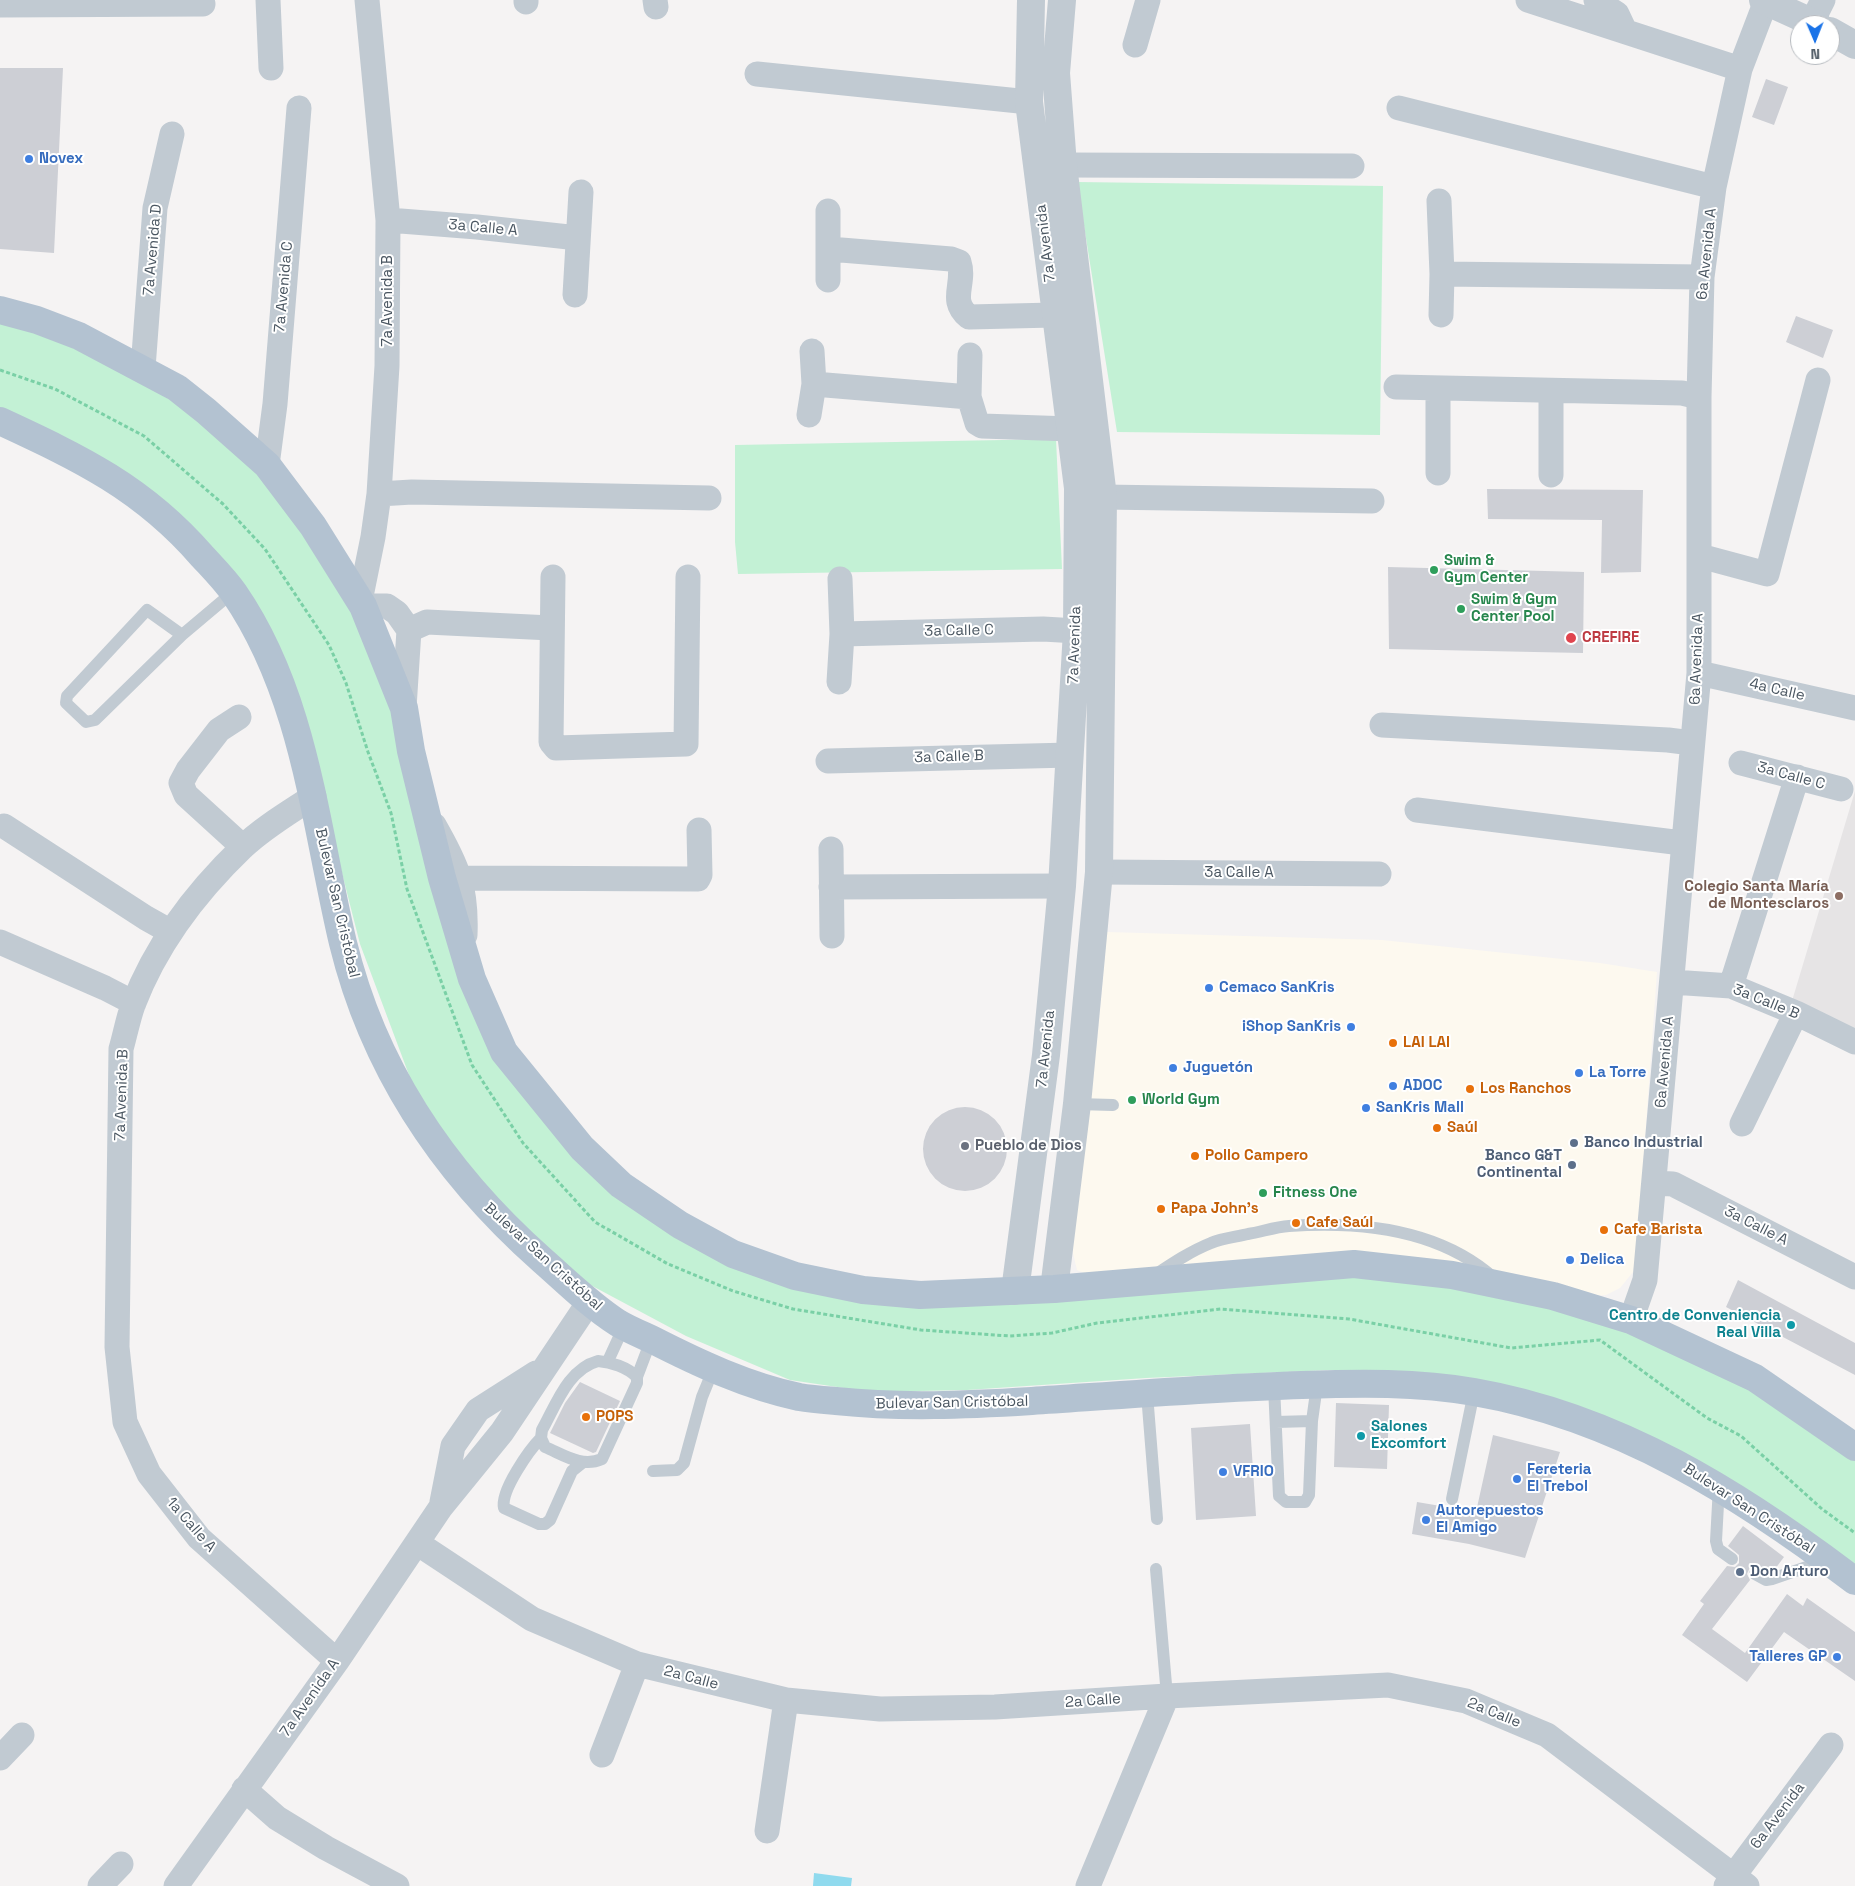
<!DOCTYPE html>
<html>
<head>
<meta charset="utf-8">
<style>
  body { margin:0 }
  #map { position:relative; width:1855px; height:1886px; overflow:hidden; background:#f5f3f3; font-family:"Space Grotesk",sans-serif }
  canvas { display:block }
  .north { position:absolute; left:1790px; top:15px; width:50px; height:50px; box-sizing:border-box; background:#fff; border:1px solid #b7bbc0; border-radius:50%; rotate:179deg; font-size:14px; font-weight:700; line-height:20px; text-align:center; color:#4a5661 }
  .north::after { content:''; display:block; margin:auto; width:18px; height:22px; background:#1a73e8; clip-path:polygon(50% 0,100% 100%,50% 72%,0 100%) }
</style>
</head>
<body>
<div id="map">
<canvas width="1855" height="1886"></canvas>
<div class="north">N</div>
</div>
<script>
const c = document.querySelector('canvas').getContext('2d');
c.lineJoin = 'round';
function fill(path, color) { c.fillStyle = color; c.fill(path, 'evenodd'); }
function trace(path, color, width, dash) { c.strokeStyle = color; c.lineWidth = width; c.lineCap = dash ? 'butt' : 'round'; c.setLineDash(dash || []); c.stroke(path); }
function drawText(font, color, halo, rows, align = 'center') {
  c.font = font + ' "Space Grotesk",sans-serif'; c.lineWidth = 4; c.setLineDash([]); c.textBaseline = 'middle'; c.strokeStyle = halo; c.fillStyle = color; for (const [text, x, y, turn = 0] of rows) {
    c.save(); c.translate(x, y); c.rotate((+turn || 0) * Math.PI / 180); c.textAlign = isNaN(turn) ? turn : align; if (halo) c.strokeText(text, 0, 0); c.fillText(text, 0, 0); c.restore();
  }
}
fill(new Path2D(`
  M1107,932l275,8 218,23 57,9 -20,279 -4,21 -13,16 -14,7 -15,1 -71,-21 -105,-16 -324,17 -14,-6 -5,-21 18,-171 7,-34z`), '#fdf9ef');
fill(new Path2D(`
  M1855,791v242l-63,-32z`), '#e6e4e5');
fill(new Path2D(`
  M1077,182l306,4 -3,249 -263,-3z
  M0,319l68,21 135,79 58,52 77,107 51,113 67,266 155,231 241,108 506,-23 100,12 172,44 113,53 112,77v110l-111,-78 -339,-119 -75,-2 -184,8 -179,12 -96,2 -81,-12 -104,-44 -103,-55 -101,-90 -70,-108 -52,-139 -33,-130 -103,-248 -224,-155z
  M1056,439l6,130 -324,5 -3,-32v-97z`), '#c3f1d5');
fill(new Path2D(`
  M814,1873l38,5 -1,8h-38z`), '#90daee');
fill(new Path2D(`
  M0,68h63l-9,185 -54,-4z
  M1766,79l22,8 -14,38 -22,-8z
  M1796,316l37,14 -10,28 -37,-16z
  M1487,489l156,1 -2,82 -40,1 1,-53 -114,-1z
  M1388,567l196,5 -1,81 -194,-4z
  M923 1149a42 42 0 1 1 84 0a42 42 0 1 1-84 0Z
  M1738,1280l117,63v32l-129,-68z
  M580,1382l40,19 -24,51 -3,1 -43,-20 15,-30z
  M1336,1403l53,2 -2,64 -53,-2z
  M1250,1424l6,92 -60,4 -5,-92z
  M1493,1435l67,17 -35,106 -56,-14 -57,-10 5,-32 59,10z
  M1743,1526l41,31 -9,12 -5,2 -15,-5 -5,1 -3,7 3,6 -38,49 33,24 42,-59 16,12 4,-8 48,34v49l-71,-49 -37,50 -65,-47 22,-31 -4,-3 27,-35 8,1 4,-4v-8l-11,-9z`), '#cdcfd5');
trace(new Path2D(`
  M0,370l55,19 89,47 79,68 42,45 64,96 17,38 22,69 23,61 16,76 65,176 51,78 72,79 73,42 65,27 60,18 128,21 89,6 42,-3 45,-10 124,-14 128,10 162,29 89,-8 107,78 34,18 81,73 33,24`), '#7ad0a6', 3, [4, 2.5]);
trace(new Path2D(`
  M182,635l-35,-25 -80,86 -1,7 20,19 9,-2 87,-85 51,-43
  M1077,1104l36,1
  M1155,1275c18,-12 36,-24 56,-32 11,-5 25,-6 37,-9 13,-2 27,-7 41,-8 71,-5 150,3 205,52
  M598,1361c13,1 29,6 39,16v6l-35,76c-20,9 -38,-4 -57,-12l-4,-9 1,-8c14,-25 26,-61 56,-69z
  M608,1361l16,-35
  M637,1377l14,-37
  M1274,1386l5,110 7,6h19l4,-7 3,-74 5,-36
  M1147,1394l10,125
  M1276,1422l36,-1
  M541,1438c-11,11 -41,53 -37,70l35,16h6l5,-4 22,-49 10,-8
  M653,1471l24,-1 7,-7 18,-66 11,-27
  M1719,1486l-3,55 2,8 14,10
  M1452,1499l22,-107
  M1156,1569l11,127
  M1755,1574l11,6 6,-1 55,-19`), '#c1cad2', 12);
trace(new Path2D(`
  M268,0l3,68
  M526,0v2
  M655,0l1,7
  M1528,0l212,69
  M1596,0l21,14 8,17
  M0,5l203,-1
  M1812,22l11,-22
  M1135,45l13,-45
  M757,74l272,28
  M1399,108l315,79
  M1063,165l289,1
  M1439,201l3,73 -1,41
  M828,211v69
  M388,220l89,7 101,11
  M829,249l122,10 8,3c7,22 -11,38 10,55l85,-2
  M1442,274l260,3
  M575,295l6,-103
  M970,355l-1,42 8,26 5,3 89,3
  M143,368l12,-160 17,-74
  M814,384l155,13
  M1396,387l286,6 17,4
  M1438,388v85
  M1551,391v84
  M809,415l5,-31 -2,-33
  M267,465l8,-61 24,-296
  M379,494l33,-2 297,6
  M1103,497l269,4
  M1700,556l67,18 51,-194
  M553,577l-2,165 5,6 130,-4 2,-167
  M360,601l13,-64 6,-43 8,-128 1,-146 -21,-220
  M363,606h24l10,7 12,17 -5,78
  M409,630l18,-8 124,6
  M842,634l201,-5 34,2
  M1699,673l156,35
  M839,682l3,-48 -2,-55
  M239,717l-20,13 -31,40 -7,13 5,12 57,52
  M1382,725l286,15 24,3
  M828,761l242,-6
  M1741,763l100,26
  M314,796c-24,16 -50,31 -71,51 -46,44 -87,98 -110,158 -5,14 -8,30 -12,44l-4,298 8,75 24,52 50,64 138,123
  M1417,810l265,33
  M434,825c23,40 33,62 31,110
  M4,826l142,92 25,14
  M831,849l1,87
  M1099,872l280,2
  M461,878l237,1 2,-4 -1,-45
  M831,887l231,-1
  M0,942l105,46 29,15
  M1672,982l59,4 65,27 59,29
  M1731,986l66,-209
  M1742,1124l54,-111
  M1654,1183l19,1 182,93
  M1631,1320l14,-40 54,-607v-276l3,-120 12,-90 26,-118 26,-68
  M442,1502l11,-56 25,-36 58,-37
  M417,1543l115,76 105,45 149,36 94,9 115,-2 172,-11 221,-11 78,16 81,34 200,151
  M602,1755l35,-91
  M0,1758l22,-23
  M244,1789l33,29 49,30 71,38
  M767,1831l19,-131
  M100,1886l21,-22
  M176,1886l161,-225 104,-154 61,-75 87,-130
  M1088,1886l79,-190
  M1726,1886l105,-141`), '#c1cad2', 25);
trace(new Path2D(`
  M1763,0l55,25
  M1830,31l25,14
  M1054,1289l23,-185 22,-232 4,-375 -40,-332 -7,-92 6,-73
  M1015,1291l31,-236 16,-169 15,-255 1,-143 -49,-386 2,-102`), '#c1cad2', 28);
trace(new Path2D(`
  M0,310l37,10 42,16 98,52 29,23 61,54 46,61 50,80 41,102 7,43 31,127 30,101 32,73 78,96 39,37 59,40 53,29 62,22 68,14 57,5 134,-6 300,-25 98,11 101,21 78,24 124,58 100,69
  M0,421c80,37 143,67 202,135 11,12 23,24 32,37 71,103 81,232 109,350 31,127 102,231 199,317 25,22 48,45 76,63 10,6 22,11 33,16 47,24 96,47 148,58 12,2 25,3 37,4 66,7 130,4 196,0 90,-6 180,-13 270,-16 57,-2 115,-3 172,7 144,25 266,102 381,189`), '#b3c2d1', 28);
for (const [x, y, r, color] of [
  [29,159,5,"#3f7fe0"],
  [1434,570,5,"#2e9e5b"],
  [1461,609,5,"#2e9e5b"],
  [1571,638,6,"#e0444e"],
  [1839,896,5,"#8d6e63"],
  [1209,988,5,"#3f7fe0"],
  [1351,1027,5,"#3f7fe0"],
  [1393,1043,5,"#e8710a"],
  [1173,1068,5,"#3f7fe0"],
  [1579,1073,5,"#3f7fe0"],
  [1393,1086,5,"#3f7fe0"],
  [1470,1089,5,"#e8710a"],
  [1132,1100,5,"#2e9e5b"],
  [1366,1108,5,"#3f7fe0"],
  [1437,1128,5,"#e8710a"],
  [1574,1143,5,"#5c6f8a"],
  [965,1146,5,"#6b7280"],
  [1195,1156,5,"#e8710a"],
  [1572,1165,5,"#5c6f8a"],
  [1263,1193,5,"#2e9e5b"],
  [1161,1209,5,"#e8710a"],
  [1296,1223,5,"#e8710a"],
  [1604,1230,5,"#e8710a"],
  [1570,1260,5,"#3f7fe0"],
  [1791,1325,5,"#0f9aa8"],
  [586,1417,5,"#e8710a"],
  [1361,1436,5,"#0f9aa8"],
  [1223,1472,5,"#3f7fe0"],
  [1517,1479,5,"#3f7fe0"],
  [1426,1520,5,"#3f7fe0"],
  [1740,1572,5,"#5c6f8a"],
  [1837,1657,5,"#3f7fe0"]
]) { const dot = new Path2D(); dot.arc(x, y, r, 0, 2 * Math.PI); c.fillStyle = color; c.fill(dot); trace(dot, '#fff', 2); }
drawText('bold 15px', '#366cbe', '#fff', [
  ["Novex",39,159],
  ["Cemaco SanKris",1219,988],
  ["iShop SanKris",1341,1027,"right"],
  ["Juguetón",1183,1068],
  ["La Torre",1589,1073],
  ["ADOC",1403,1086],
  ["SanKris Mall",1376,1108],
  ["Delica",1580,1260],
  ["Fereteria",1527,1470],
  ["El Trebol",1527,1487],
  ["VFRIO",1233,1472],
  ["Autorepuestos",1436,1511],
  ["El Amigo",1436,1528],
  ["Talleres GP",1827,1657,"right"]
], 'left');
drawText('15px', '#4a5661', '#fff', [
  ["3a Calle A",483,228,5],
  ["7a Avenida",1046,243,-97],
  ["7a Avenida D",153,250,-85],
  ["6a Avenida A",1707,254,-84],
  ["7a Avenida C",284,287,-85],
  ["7a Avenida B",388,301,-90],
  ["3a Calle C",959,631,-1],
  ["7a Avenida",1075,645,-88],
  ["6a Avenida A",1697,659,-88],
  ["4a Calle",1777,690,13],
  ["3a Calle B",949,757,-2],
  ["3a Calle C",1791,776,15],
  ["3a Calle A",1239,873],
  ["Bulevar San Cristóbal",337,903,77],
  ["3a Calle B",1766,1002,22],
  ["7a Avenida",1046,1049,-84],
  ["6a Avenida A",1665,1062,-85],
  ["7a Avenida B",122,1095,-88],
  ["3a Calle A",1756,1226,27],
  ["Bulevar San Cristóbal",543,1257,42],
  ["Bulevar San Cristóbal",952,1403,-1],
  ["Bulevar San Cristóbal",1749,1509,33],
  ["1a Calle A",191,1525,49],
  ["2a Calle",691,1678,15],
  ["7a Avenida A",310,1698,-55],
  ["2a Calle",1093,1701,-4],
  ["2a Calle",1494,1713,22],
  ["6a Avenida",1778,1816,-53]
]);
drawText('bold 15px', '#27864d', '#fff', [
  ["Swim &",1444,561],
  ["Gym Center",1444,578],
  ["Swim & Gym",1471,600],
  ["Center Pool",1471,617],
  ["World Gym",1142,1100],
  ["Fitness One",1273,1193]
], 'left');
drawText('bold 15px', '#be3a42', '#fff', [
  ["CREFIRE",1582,638]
], 'left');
drawText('bold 15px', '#785e54', '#fff', [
  ["Colegio Santa María",1829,887],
  ["de Montesclaros",1829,904]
], 'right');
drawText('bold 15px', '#c56008', '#fff', [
  ["LAI LAI",1403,1043],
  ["Los Ranchos",1480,1089],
  ["Saúl",1447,1128],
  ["Pollo Campero",1205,1156],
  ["Papa John's",1171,1209],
  ["Cafe Saúl",1306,1223],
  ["Cafe Barista",1614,1230],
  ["POPS",596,1417]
], 'left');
drawText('bold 15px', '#4e5e75', '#fff', [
  ["Banco Industrial",1584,1143],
  ["Banco G&T",1562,1156,"right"],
  ["Continental",1562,1173,"right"],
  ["Don Arturo",1750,1572]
], 'left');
drawText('bold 15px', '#5b616d', '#fff', [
  ["Pueblo de Dios",975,1146]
], 'left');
drawText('bold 15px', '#0d838f', '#fff', [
  ["Centro de Conveniencia",1781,1316],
  ["Real Villa",1781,1333],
  ["Salones",1371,1427,"left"],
  ["Excomfort",1371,1444,"left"]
], 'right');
</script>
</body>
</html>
